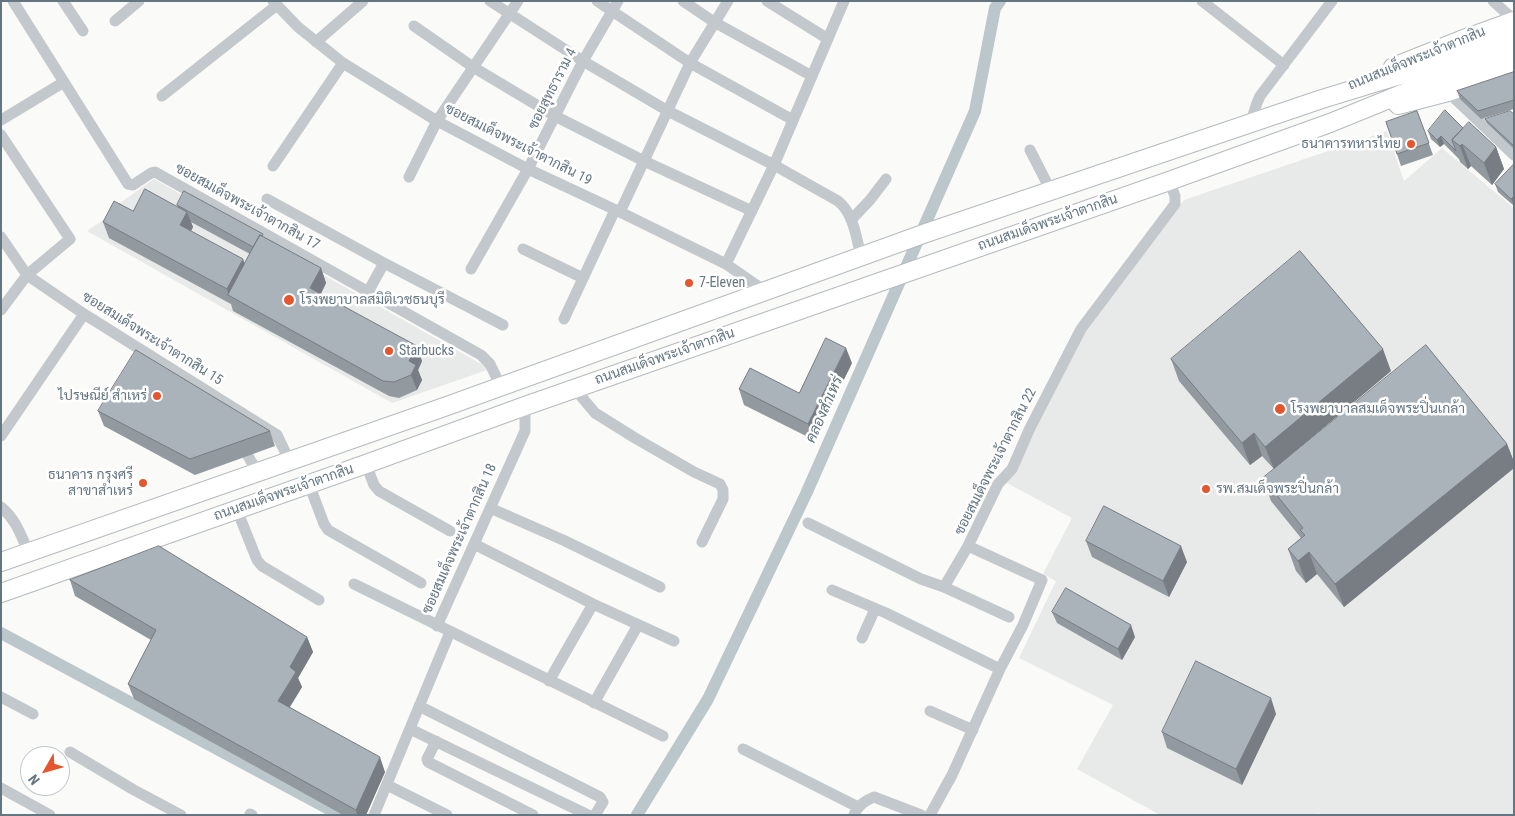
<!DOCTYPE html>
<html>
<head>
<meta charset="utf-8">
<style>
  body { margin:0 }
  #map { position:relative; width:1515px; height:816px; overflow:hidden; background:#fafaf8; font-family:"Roboto Condensed",sans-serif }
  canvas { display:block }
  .frame { position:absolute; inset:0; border:2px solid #657683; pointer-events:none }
  .north { position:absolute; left:20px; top:746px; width:50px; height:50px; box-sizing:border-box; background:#fff; border:1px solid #c1c8cd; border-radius:50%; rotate:232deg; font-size:14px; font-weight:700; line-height:20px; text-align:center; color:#657683 }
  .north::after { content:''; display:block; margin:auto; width:18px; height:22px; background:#e4572e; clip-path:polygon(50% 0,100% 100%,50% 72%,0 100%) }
</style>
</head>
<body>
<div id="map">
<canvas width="1515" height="816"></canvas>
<div class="frame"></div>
<div class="north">N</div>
</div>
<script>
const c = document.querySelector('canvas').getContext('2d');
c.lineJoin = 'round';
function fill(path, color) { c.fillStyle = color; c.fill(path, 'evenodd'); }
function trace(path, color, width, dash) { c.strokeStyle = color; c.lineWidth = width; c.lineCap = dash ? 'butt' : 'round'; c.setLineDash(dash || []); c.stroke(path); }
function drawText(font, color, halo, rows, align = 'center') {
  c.font = font + ' "Roboto Condensed",Sarabun,sans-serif'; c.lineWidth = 5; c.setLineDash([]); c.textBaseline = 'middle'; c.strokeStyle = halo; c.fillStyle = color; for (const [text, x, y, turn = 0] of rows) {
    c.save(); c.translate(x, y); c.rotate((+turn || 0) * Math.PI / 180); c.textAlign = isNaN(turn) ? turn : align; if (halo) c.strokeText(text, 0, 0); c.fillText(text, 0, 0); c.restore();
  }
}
fill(new Path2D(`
  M1387,131l17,50 38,-33 72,60v607h-193l-3,-2 -1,2h-157l-83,-46 36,-64 -94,-47 37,-77 -13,-7 29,-56 -65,-35 76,-148 101,-135z
  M154,179l336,190 -98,34 -305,-172 28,-19 -2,-4z`), '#e8e9e9');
trace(new Path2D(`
  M1,633l339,182
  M637,815l71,-116 98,-205 169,-383 20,-103 5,-7`), '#bbc7cb', 12);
const primary = new Path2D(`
  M1393,67l68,-27 53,-19
  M1398,105l50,-13 66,-23
  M1,562l446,-156 479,-173 396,-134 108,-33 84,-29
  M1,593l365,-129 159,-58 644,-225 161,-58 101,-41 83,-30`);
trace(primary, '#b5babe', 20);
trace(new Path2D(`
  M13,1l115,183 5,1 18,-12 4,-1 326,183 9,9 11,23
  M63,1l20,30
  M273,1l25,26 45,36 94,58 91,48 92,43 106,52 39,27
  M490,1l93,60 85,50 106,54 64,36c16,13 18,36 23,55
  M597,1l93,62 103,57
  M683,1l31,21 98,54
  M767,1l61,38
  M1202,1l82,64
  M1493,1l21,19
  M115,21l24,-20
  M414,26l59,41 82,49 89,45 108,50
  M316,42l47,-41
  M1448,92l66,63
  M162,96l115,-91
  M1,120l63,-38
  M1250,124l7,-21 3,-7 72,-95
  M1,135l69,104 -43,36 -26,35
  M1030,150l21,41
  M273,166l70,-103
  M409,177l28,-56 81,-120
  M267,199l117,64 119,62
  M620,212l70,-149 38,-62
  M851,220l19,-20 16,-21
  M1,237l26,38 57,39 193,121 13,27
  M523,249l60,29
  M726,264l48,-99 70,-164
  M471,269l57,-100 55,-108 35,-60
  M368,292l16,-29
  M564,319l51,-109
  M575,389l20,24 40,25 59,34 26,12 3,6v9l-21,43
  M1,436l83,-122
  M241,444l17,29
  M366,464l8,21 5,6 71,40
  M309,484l15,40 4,6 93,53
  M1,507c15,12 20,29 28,46
  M490,508l73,32 97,47
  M237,510l20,50 5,6 57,34
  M808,523l113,56 23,8 65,30
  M474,544l119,60 81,37
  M354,584l309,152
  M944,587l24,-41 30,-62 14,-15 18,-41 51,-99 94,-125v-8l-6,-15
  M832,590l54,23 114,56
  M437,626l88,-195v-25
  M862,638l13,-29
  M549,681l44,-77
  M1,697l32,17
  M594,703l44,-78
  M419,706l181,91 3,5 -8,13
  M930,711l43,19
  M410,729l178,86
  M436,741l-9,18 1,3 105,53
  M743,749l115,58
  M70,752l64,38 47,25
  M387,785l60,30
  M1,788l49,27
  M250,814l2,1
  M374,815l76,-183
  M854,815c4,-10 11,-14 20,-18l47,18
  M930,815l22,-40 48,-106 23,-44 19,-45 -74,-34`), '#c3c8cc', 11);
trace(primary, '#fff', 18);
fill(new Path2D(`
  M1514,72v37l-33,10 -21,-20 -3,-8z
  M1417,111l16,44 -32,11 -15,-44z
  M1514,114v35l-27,-26 -2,-4z
  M1463,128l33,19 8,22 -12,16 -21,-19 -3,3 -8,-7 -1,-3 -15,-15 -4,3 -9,-8 -3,-8z
  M1514,164v42l-16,-14 -3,-8z
  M177,205l87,32 57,31 5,15 -5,11 101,67 -4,9 4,10 -5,10 -18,8 -10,-2 -156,-85 -2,-7 -122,-66 -6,-16 30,-11 45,-4zM191,222l59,32 -5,9 -54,-32 2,-4z
  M1171,359l220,12 -117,98 -12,-13 -12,9 -71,-84z
  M852,363l-38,77 -70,-35 -5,-16 60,4z
  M98,411l172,20 5,15 -80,29 -91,-49z
  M1507,444l7,18v6l-170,139 -27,-33 -11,9 -10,-12 -8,-22 13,-11 -30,-37 -8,-23z
  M1086,541l101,21 -18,35 -77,-40z
  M70,580l237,57 6,15 -15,26 4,9 -12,20 95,65 -19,43h-23l-209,-116 -6,-15 23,-44 -76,-44z
  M1052,612l83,25 -13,23 -65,-37z
  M1276,714l-34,71 -75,-37 -5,-16z`), '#929a9f');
fill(new Path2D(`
  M1441,136l3,8 -4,3 -3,-7z
  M1462,144l9,22 -3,3 -8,-23z
  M1496,147l8,22 -12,16 -8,-22z
  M1514,197v8l-3,-6z
  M187,212l6,15 -7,13 -6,-15z
  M243,259l6,15 -20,22 -2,-7z
  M321,268l5,15 -10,20 -6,-15z
  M417,346l5,15 -4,9 4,10 -5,10 -6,-15 -2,-14z
  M846,348l6,15 -38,77 -6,-16z
  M1383,349l8,22 -117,98 -9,-22z
  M1254,433l8,23 -12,9 -8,-22z
  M1507,444l7,18v6l-170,139 -9,-23z
  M1181,546l6,16 -18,35 -6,-16z
  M1309,552l8,22 -11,9 -8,-22z
  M1131,625l4,12 -13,23 -4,-11z
  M307,637l6,15 -15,26 4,9 -18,29 -6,-15 12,-34z
  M1271,698l5,16 -34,71 -6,-16z
  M380,757l5,15 -19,43h-9l-1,-5z`), '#777d82');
const building = new Path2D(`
  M1514,72v28l-36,11 -21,-20z
  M1445,110l18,18 -11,12 4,11 -15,-15 -4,4 -9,-9z
  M1417,111l12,32 -32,11 -11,-32z
  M1510,111l4,3v32l-29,-27z
  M1469,122l27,25 -12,16 -22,-19 -2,2 -8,-6z
  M1514,164v32l-3,3 -16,-15z
  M145,189l42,23 -7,13 63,34 -16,30 -124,-67 11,-21 19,10z
  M184,191l79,43 -1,2 -2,-1 -7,12 -76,-42z
  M260,235l61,33 -11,20 107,58 -8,15 7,4 -5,10 -17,7 -11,-1 -155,-86z
  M1300,251l83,98 -118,98 -11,-14 -12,10 -71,-84z
  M826,338l20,10 -38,76 -69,-35 11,-21 49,25z
  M1426,345l81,99 -172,140 -26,-32 -11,9 -10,-12 17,-14 -5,-5 3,-2 -40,-50z
  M136,350l134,81 -80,28 -92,-48z
  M1104,506l77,40 -18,35 -77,-40z
  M159,546l148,91 -17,30 6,5 -18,29 102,56 -24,53 -228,-126 28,-54 -86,-50z
  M1066,588l65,37 -13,24 -66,-37z
  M1196,661l75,37 -35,71 -74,-37z`);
fill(building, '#aab3b9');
trace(building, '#777d82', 1);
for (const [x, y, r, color] of [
  [1411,144,5,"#e4572e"],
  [689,283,5,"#e4572e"],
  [289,300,6,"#e4572e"],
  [389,351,5,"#e4572e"],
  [157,396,5,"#e4572e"],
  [1280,409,6,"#e4572e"],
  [143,483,5,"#e4572e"],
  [1206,489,5,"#e4572e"]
]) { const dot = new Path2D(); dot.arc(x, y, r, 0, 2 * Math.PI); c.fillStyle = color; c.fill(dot); trace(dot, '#fff', 2); }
drawText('14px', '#657683', '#fff', [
  ["ถนนสมเด็จพระเจ้าตากสิน",1417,59,-22],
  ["ซอยสุทธาราม 4",553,89,-63],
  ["ซอยสมเด็จพระเจ้าตากสิน 19",518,145,27],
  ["ซอยสมเด็จพระเจ้าตากสิน 17",247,207,29],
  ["ถนนสมเด็จพระเจ้าตากสิน",1048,223,-19],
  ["ซอยสมเด็จพระเจ้าตากสิน 15",152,339,32],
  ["ถนนสมเด็จพระเจ้าตากสิน",665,357,-19],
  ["ซอยสมเด็จพระเจ้าตากสิน 22",996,462,-63],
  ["ถนนสมเด็จพระเจ้าตากสิน",284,493,-19],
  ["ซอยสมเด็จพระเจ้าตากสิน 18",460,539,-66]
]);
drawText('14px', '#657683', '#fff', [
  ["ธนาคารทหารไทย",1401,144,"right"],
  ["7-Eleven",699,283],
  ["โรงพยาบาลสมิติเวชธนบุรี",300,300],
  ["Starbucks",399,351],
  ["ไปรษณีย์ สำเหร่",147,396,"right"],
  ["โรงพยาบาลสมเด็จพระปิ่นเกล้า",1291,409],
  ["ธนาคาร กรุงศรี",133,475,"right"],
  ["สาขาสำเหร่",133,491,"right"],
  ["รพ.สมเด็จพระปิ่นกล้า",1216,489]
], 'left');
drawText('italic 15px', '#60757c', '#fff', [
  ["คลองสำเหร่",825,410,-66]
]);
</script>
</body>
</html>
